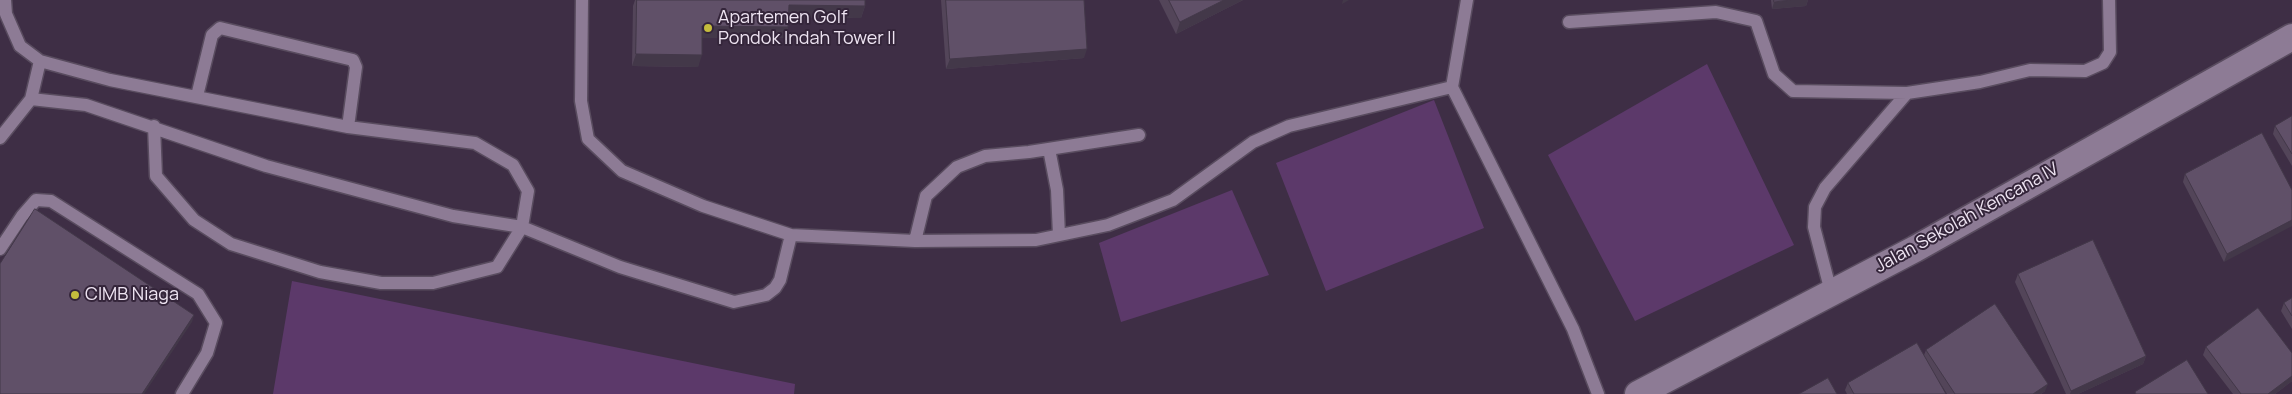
<!DOCTYPE html>
<html>
<head>
<meta charset="utf-8">
<style>
  body { margin:0 }
  canvas { display:block; background:#3e2e45 }
</style>
</head>
<body>
<canvas width="2292" height="394"></canvas>
<script>
const c = document.querySelector('canvas').getContext('2d');
c.lineJoin = 'round';
function fill(path, color) { c.fillStyle = color; c.fill(path, 'evenodd'); }
function trace(path, color, width, dash) { c.strokeStyle = color; c.lineWidth = width; c.lineCap = dash ? 'butt' : 'round'; c.setLineDash(dash || []); c.stroke(path); }
function drawText(font, color, halo, rows, align = 'center') {
  c.font = font + ' Manrope,sans-serif'; c.lineWidth = 4; c.setLineDash([]); c.textBaseline = 'middle'; c.strokeStyle = halo; c.fillStyle = color; for (const [text, x, y, turn = 0] of rows) {
    c.save(); c.translate(x, y); c.rotate((+turn || 0) * Math.PI / 180); c.textAlign = isNaN(turn) ? turn : align; if (halo) c.strokeText(text, 0, 0); c.fillText(text, 0, 0); c.restore();
  }
}
fill(new Path2D(`
  M1707,64l87,181 -159,76 -87,-166z
  M1434,100l50,128 -158,63 -50,-128z
  M1232,190l37,85 -148,47 -22,-79z
  M292,281l503,103 -1,10h-521z`), '#5c396a');
const lane = new Path2D(`
  M5,0l1,14 14,32 20,15
  M582,0l-1,101 7,38 34,32 81,35 88,29 124,6 121,-1 72,-15 65,-25 80,-58 36,-16 163,-39
  M1467,0l-15,87 121,242 25,65
  M1569,22l147,-10 40,9 18,53 19,17 114,2
  M197,96l15,-61 8,-7 133,32 3,7 -8,60
  M31,99l55,6 180,61 187,50 69,11 98,40 114,35 32,-7 9,-7 5,-8 11,-45
  M0,138l31,-39 9,-38 70,19 238,47 127,16 38,22 15,26 -6,36 -25,40 -64,16h-52l-61,-11 -89,-28 -37,-24 -38,-44 -2,-50
  M1049,149l8,41 2,45
  M915,241l11,-45 31,-29 28,-11 44,-4 110,-17
  M0,249l22,-33 14,-16 15,1 147,93 18,29 -9,30 -25,41
  M1831,292l-17,-65 1,-20 10,-19 82,-95 73,-11 50,-12 55,1 18,-8 7,-11 -1,-52`);
const street = new Path2D(`
  M1638,394l277,-145 377,-212`);
trace(lane, '#594c5f', 15);
trace(street, '#594c5f', 29);
trace(lane, '#8d7b95', 12);
trace(street, '#8d7b95', 26);
fill(new Path2D(`
  M635,0h230v6l-4,12 -73,-1v10l-4,11h-82l-4,29 -66,-1 1,-60z
  M941,0h143v58l-138,11z
  M1159,0h84l-67,34z
  M1771,0h37l-2,6 -34,3z
  M2292,116v50l-19,-32 2,-8z
  M2185,174l107,16 -68,72 -41,-80z
  M2018,274l128,82 -3,8 -65,30h-12l-51,-112z
  M2292,298v31l-11,-18 3,-8z
  M2206,347l86,34 -17,13h-42l-30,-39z
  M1926,350l119,41 -4,3h-94l-8,-13 7,13h-99l-2,-4 3,-7 76,-28z`), '#534559');
fill(new Path2D(`
  M1224,0h19l-67,34 4,-12z
  M1343,0h6l-7,4z
  M1791,0h17l-2,6 -34,3 2,-7z
  M789,5l76,1 -4,12 -77,-1z
  M702,26l86,1 -4,11h-86z
  M1087,49l-3,9 -138,11 4,-10z
  M636,54l66,1 -4,12 -66,-1z
  M2292,220v6l-68,36 3,-8z
  M194,315l-2,7 -48,72h-2z
  M2146,356l-3,8 -65,30h-8l1,-3z
  M2292,376v5l-17,13h-7z
  M2048,384l-3,7 -4,3h-8z`), '#433849');
const building = new Path2D(`
  M637,0h228v6l-76,-1 -1,22 -86,-1v29l-66,-1z
  M946,0h138l3,49 -137,10z
  M1169,0h55l-44,22z
  M1774,0h17l-17,2z
  M2292,116v38l-17,-28z
  M2262,133l30,57v30l-65,34 -42,-80z
  M35,209l159,106 -52,79h-142v-130z
  M2093,240l53,116 -75,35 -53,-117z
  M2292,298v18l-8,-13z
  M1995,304l53,80 -15,10h-78l-29,-44z
  M2258,308l34,45v23l-24,18h-27l-35,-47z
  M1917,343l29,51h-92l-6,-11z
  M2187,360l21,34h-72l-1,-2z
  M1828,378l9,16h-38z`);
fill(building, '#605068');
trace(building, '#433849', 1);
for (const [x, y, r, color] of [
  [708,28,5,"#c5bc3d"],
  [75,295,5,"#c5bc3d"]
]) { const dot = new Path2D(); dot.arc(x, y, r, 0, 2 * Math.PI); c.fillStyle = color; c.fill(dot); trace(dot, '#34253a', 2); }
drawText('18px', '#eee4f2', '#34253a', [
  ["Apartemen Golf",718,18],
  ["Pondok Indah Tower II",718,39],
  ["CIMB Niaga",85,295]
], 'left');
drawText('18px', '#eee4f2', '#34253a', [
  ["Jalan Sekolah Kencana IV",1967,218,-29]
]);
</script>
</body>
</html>
